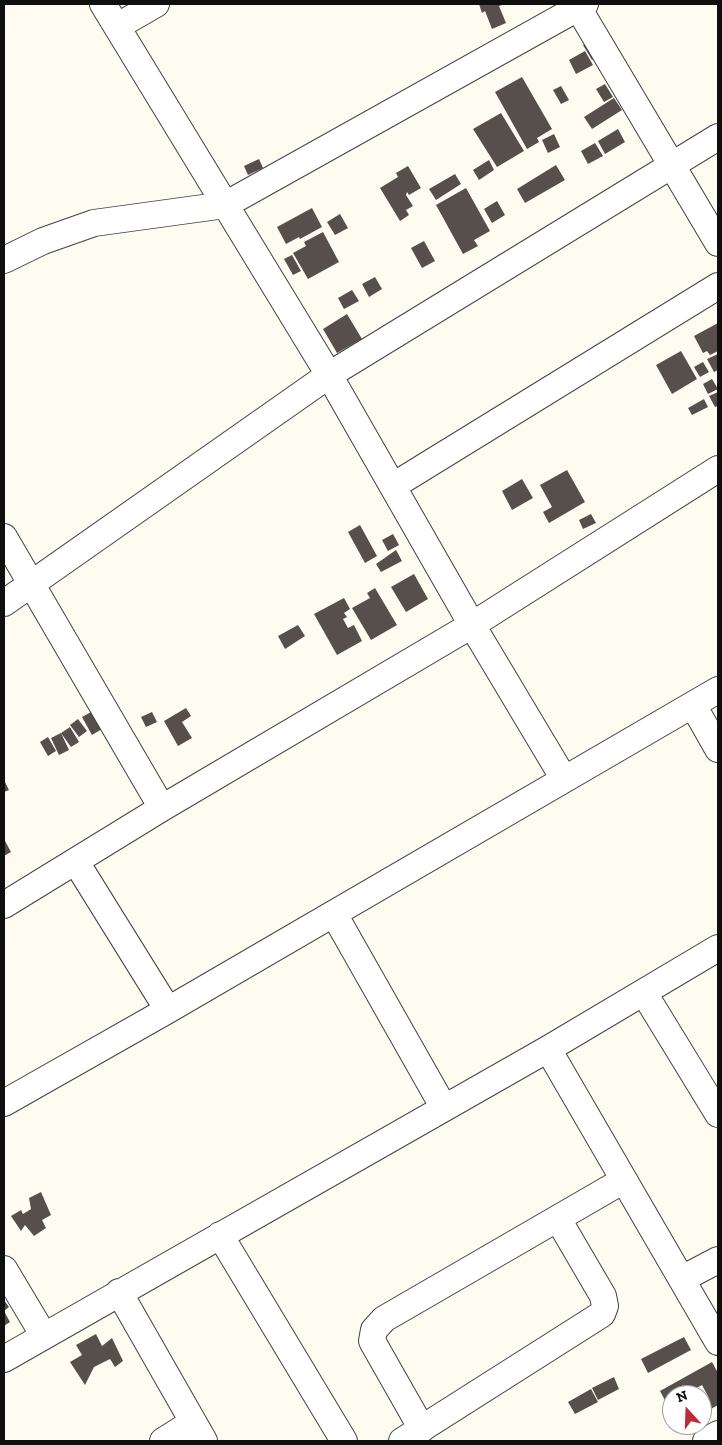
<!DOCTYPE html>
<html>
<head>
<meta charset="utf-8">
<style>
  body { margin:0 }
  #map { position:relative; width:722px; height:1445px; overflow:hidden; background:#fefbf1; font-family:"Zilla Slab",serif }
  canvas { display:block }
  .frame { position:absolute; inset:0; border:5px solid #0f0f0f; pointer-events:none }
  .north { position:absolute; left:662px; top:1385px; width:50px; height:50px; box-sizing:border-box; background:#fff; border:1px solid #9f9f9f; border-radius:50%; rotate:340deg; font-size:14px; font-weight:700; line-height:20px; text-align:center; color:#0f0f0f }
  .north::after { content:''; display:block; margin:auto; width:18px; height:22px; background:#ba2c3a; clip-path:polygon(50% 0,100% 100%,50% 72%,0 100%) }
</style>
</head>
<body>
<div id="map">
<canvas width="722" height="1445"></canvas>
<div class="frame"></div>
<div class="north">N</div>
</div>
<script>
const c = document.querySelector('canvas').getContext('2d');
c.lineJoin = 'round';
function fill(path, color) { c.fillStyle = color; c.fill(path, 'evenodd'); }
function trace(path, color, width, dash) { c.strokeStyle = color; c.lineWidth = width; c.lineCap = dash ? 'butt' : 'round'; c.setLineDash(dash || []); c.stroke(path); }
fill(new Path2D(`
  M479,4h26l-6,2 7,17 -14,6 -7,-18 -3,2z
  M592,40l9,15 -9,5 -9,-15z
  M585,51l8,14 -17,9 -7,-14z
  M522,77l30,52 -15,9 2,4 -12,7 -32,-57z
  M605,84l8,13 -9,5 -8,-13z
  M561,86l8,14 -8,4 -8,-14z
  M614,98l8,12 -30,19 -8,-12z
  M501,113l23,38 -27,16 -24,-38z
  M618,129l7,13 -20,12 -7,-13z
  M554,134l6,13 -12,6 -6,-13z
  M595,143l8,13 -15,8 -7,-13z
  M259,159l4,9 -15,7 -4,-9z
  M489,160l5,10 -15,10 -6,-10z
  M556,165l9,15 -40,23 -8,-14z
  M408,166l13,22 -12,7 -2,-3 -1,3 7,11 -7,4 3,5 -9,6 -20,-33 18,-11 -2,-4z
  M455,174l6,10 -25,16 -7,-11z
  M466,188l24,43 -16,9 4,6 -15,8 -27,-49z
  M497,201l8,14 -13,8 -8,-14z
  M312,208l10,19 -22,12 -1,-2 -13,7 -9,-17z
  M340,214l8,14 -13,7 -8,-13z
  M323,232l16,30 -31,17 -15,-26 13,-7 -2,-4z
  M424,241l11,20 -13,7 -11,-20z
  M292,255l9,16 -8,4 -9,-16z
  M375,277l7,12 -13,8 -7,-13z
  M352,290l7,11 -15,8 -6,-11z
  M347,314l15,25 -25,14 -14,-24z
  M718,323v28l-8,4 -3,-4 -4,2 -9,-17z
  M681,351l16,28 -25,15 -16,-29z
  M718,354v16l-4,2 -7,-13z
  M703,362l6,10 -9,5 -6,-10z
  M712,379l6,10 -10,5 -5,-10z
  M718,392v14l-3,1 -6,-11z
  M704,399l4,8 -16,8 -4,-7z
  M567,470l18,32 -36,21 -6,-11 9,-5 -12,-22z
  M522,479l11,19 -21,12 -10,-19z
  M591,514l5,9 -13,6 -4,-9z
  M360,525l17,31 -12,7 -17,-31z
  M393,534l6,11 -11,6 -6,-11z
  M396,550l6,11 -21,11 -5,-8z
  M414,574l14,25 -22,13 -15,-25z
  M375,588l22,37 -26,15 -19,-32 18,-10 -3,-5z
  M344,598l6,11 -6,4 3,4 -4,2 5,9 6,-3 8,16 -25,14 -23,-41z
  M298,625l7,11 -20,13 -7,-13z
  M186,708l5,8 -9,6 10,16 -14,8 -14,-25z
  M91,712l11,17 -10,6 -10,-18z
  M152,712l5,10 -11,5 -5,-10z
  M78,719l9,12 -8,6 -9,-12z
  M70,727l9,15 -8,5 -10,-14z
  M61,733l8,17 -10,5 -8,-17z
  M48,737l8,14 -8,5 -8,-14z
  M4,780l5,10 -5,2z
  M4,839l7,13 -7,4z
  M41,1192l10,23 -9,5 4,8 -12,8 -9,-11 -4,6 -10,-15 10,-6 2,4 8,-5 -2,-11z
  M4,1300l5,7 -5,4 6,11 -6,4z
  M96,1334l6,12 10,-8 11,23 -8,6 -5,-8 -16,8 -9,18 -15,-23 12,-7 -6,-10z
  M684,1337l7,13 -43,23 -7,-14z
  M712,1362l6,11v32l-16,9v-13l7,-3 -7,-13 -18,10h-12v7l-5,2 -7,-13z
  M614,1377l5,12 -21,11 -6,-12z
  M591,1389l7,13 -23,12 -7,-12z`), '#574f4b');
const minor = new Path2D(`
  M103,4l226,371 143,250 92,154
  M576,4l142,239
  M118,26l38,-22
  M4,260l39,-19 51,-18 131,-18 360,-201
  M393,486l325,-200
  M4,537l158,271
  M4,603l325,-228 389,-238
  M693,705l25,44
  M76,862l92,148
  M4,905l158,-97 310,-183 246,-156
  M334,914l110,194
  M644,993l74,121
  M548,1049l170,293
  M4,1103l164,-93 550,-320
  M220,1235l124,206
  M4,1269l40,67
  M682,1279l36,-19
  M119,1292l85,149
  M4,1359l544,-310 170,-101
  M422,1429l-50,-88 2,-11 10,-11 240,-139
  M163,1441l30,-19
  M402,1441l200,-127 3,-8 -2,-10 -45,-77
  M706,1441l12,-7`);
trace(minor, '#424242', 28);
trace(minor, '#fff', 26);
</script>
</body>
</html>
